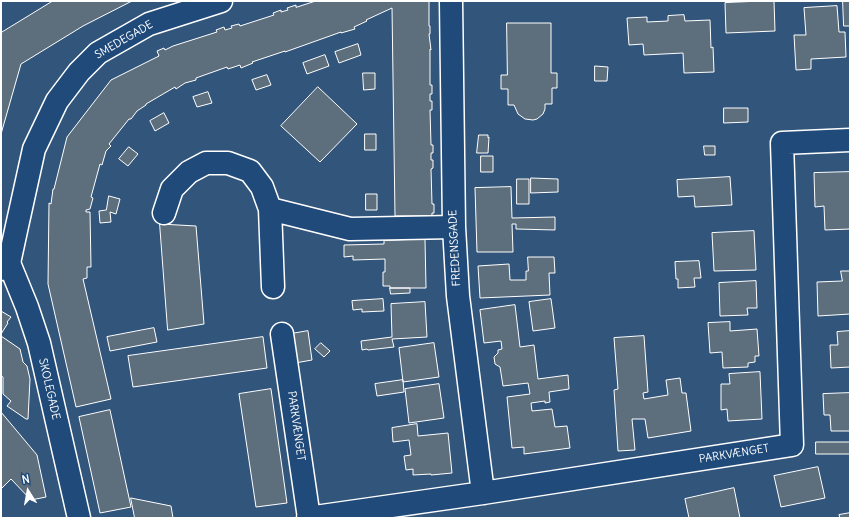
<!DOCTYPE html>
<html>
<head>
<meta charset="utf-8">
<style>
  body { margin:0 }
  #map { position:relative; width:851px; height:519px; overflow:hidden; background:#32557b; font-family:Delius,sans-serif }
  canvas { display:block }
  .frame { position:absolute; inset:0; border:2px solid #fff; pointer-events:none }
  .north { position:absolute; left:8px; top:471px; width:40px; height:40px; -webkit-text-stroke:3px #1f4a7a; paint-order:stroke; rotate:349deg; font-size:11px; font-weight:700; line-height:16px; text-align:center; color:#fff }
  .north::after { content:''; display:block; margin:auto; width:14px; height:18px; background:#fff; clip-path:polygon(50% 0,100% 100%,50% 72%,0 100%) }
</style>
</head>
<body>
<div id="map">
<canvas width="851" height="519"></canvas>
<div class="frame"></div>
<div class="north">N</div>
</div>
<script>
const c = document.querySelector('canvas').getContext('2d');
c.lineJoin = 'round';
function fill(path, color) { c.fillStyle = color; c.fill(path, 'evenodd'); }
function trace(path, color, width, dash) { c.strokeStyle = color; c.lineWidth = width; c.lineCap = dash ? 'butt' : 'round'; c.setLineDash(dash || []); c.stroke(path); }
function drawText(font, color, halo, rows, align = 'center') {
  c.font = font + ' Delius,sans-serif'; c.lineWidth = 3; c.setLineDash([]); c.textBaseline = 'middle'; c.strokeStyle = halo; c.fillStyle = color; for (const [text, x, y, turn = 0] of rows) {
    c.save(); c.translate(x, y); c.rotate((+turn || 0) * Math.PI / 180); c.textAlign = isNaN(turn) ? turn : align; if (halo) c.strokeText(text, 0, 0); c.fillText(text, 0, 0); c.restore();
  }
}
const building = new Path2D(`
  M53,1h79l-49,25 -62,38 -20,70v-101z
  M316,1h113v25h1v8h-1l2,16 -1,-1v36h2v9h-2v7h2v9h-2l1,35h2v8h-2v7h2v8l-2,1 1,35h2v9h-2v3h-37l-3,-208 -26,12 1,1 -13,6 1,2 -14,4v-1l-56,20v-1l-33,11 1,1 -12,5 -1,-3 -12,4 -1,-2 -31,11v2l-11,3 -9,6 -1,-2 -29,17v1l-9,6 -6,8h-2l-20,25 2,2 -5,5 -4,14 -2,-1 -9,33 2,1 -3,11 -4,1v2h4l1,55h-4v11l-4,1 28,120 -35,8 -28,-123 1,-81 2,1 2,-15h1l13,-52 44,-57 48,-24 -2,-5 7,-3 1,2 8,-4 44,-14 -1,-2 8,-3 1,3 7,-2 -1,-2 8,-2 1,2 34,-11 -1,-2 8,-3v2l7,-2 -1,-2 9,-3v2z
  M762,1h12l1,30 -49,2 -1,-30z
  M843,1h7v25h-6z
  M837,6l2,26h6l1,25 -35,2v10l-15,1 -2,-35h12l-2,-27z
  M684,15l1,6 25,-1 1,28 2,-1 1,25 -30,1 -1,-20 -39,2 -1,-11 -14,1 -2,-27 20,-1v5l21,-1v-5z
  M507,23h44v50h6v15h-5v16h-7v5l-2,5 -6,5 -4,1 -8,-1 -7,-5 -4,-9h-6v-16h-7v-14h6z
  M358,44l3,11 -22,8 -4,-11z
  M325,55l4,11 -22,8 -4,-11z
  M595,66l13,1 -1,14h-12z
  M363,73h12v16l-11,1z
  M267,75l4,10 -15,5 -4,-10z
  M318,87l39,37 -37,38 -39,-36z
  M208,92l4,11 -15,4 -4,-10z
  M724,108h24v14l-24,1z
  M164,113l5,10 -14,8 -5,-10z
  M365,134h11v16h-11z
  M479,135h9v3l1,-1 -1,16h-11z
  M704,146h11v9h-10z
  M129,147l9,7 -10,12 -9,-7z
  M481,156h12v16h-12z
  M850,172v57l-25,1 -1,-24 -9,1 -1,-34z
  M730,177l2,28 -37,2 -1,-11 -16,1 -1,-17z
  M531,178l27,1v13l-27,1z
  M517,179h12v25h-12z
  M511,187l1,31 43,-1v13l-39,-1v-5h-4l1,28h-36l-2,-64z
  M366,194h11v16h-11z
  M109,196l11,3 -4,15 -6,-2 1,10 -11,1 -1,-12 7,-1z
  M160,224l36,2 8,98 -36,6z
  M754,231l2,39 -42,1 -2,-38z
  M425,239l1,49h-36v-2h-7v-14h2v-13l-32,1v-4l-9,1v-12l40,-1v-3z
  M528,257h26l1,16h-6l1,22 -70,3 -2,-32 31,-2 1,16h16v-9h2z
  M699,261l2,17h-7l1,9 -17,1v-9h-2l-1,-17z
  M841,271h9v43l-32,2 -1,-34 25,-1z
  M756,281l1,27h-10l1,7 -28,1 -1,-33z
  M390,288h20v5l-19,1z
  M383,299l1,12 -22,1v-3l-9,1 -1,-9z
  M551,299l4,29 -22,3 -4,-29z
  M425,302l2,35 -35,2 2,8 -26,3 -1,-1 -5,1 -1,-9 31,-4 -1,-33z
  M515,305l5,42 14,-2 4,34 30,-4 1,14 -20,3 1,10 -5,1v-2l-14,2 1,8 20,-2 3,18 12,-1 3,22 -46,6v-7l-12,1 -5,-51 23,-3 -2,-11 -25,3 -3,-19 -5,-3 -1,-7 4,-4v-3l4,-1 -1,-8 -17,2 -4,-33z
  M1,311l10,6 -4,5 1,1 -7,11z
  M730,322v9l27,-2 2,27h-4v6l-7,1v4l-25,1 -1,-16 -12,1 -2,-30z
  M154,328l3,14 -47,9 -3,-14z
  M308,331l4,29 -17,3 -4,-29z
  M850,331v36l-19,1 -1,-23h8l-1,-13z
  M1,336l19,13 3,13 4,4 3,13 -2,40h-2l-19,-13 4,-5 -8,-7v-17l-2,-1z
  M644,336l4,56 -5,1 1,6 24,-4 -2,-15 14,-2 2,15h4l5,38 -43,7 -3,-19h-13l3,31 -17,1 -4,-61 4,-1 -4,-51z
  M263,337l4,31 -134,19 -5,-31z
  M321,343l9,8 -6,6 -9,-8z
  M434,343l5,34 -36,5 -4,-34z
  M760,372l2,47 -34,2 -1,-12 -6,1v-26h9l-1,-10z
  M403,380l1,12 -27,4 -2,-12z
  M439,384l5,34 -35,5 -4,-34z
  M271,389l16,114 -31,4 -17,-113z
  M850,393v38h-19l-1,-16h-6l-1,-21z
  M110,410l21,97 -31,6 -21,-96z
  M1,412l36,43 9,42 -15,3 -20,-21 -10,10z
  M417,424l1,12 30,-3 4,40 -21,2v-1l-18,1v-6l-7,1 -2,-14 7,-1 -2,-15 -16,2 -1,-14z
  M816,442h34v12h-34z
  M818,467l7,31 -44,9 -7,-31z
  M734,488l6,30h-51l-4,-19z
  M131,498l40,8 2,12h-38z
  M850,513v5h-10l-1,-3z`);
fill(building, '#5d6e7d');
trace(building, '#fff', 1);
const minor = new Path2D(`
  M451,1l3,226 4,69 25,197
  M270,209l80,20 104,-2
  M164,213l8,-24 17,-17 17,-9h22l22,8 12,16 8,22 3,78
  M1,269l8,-6 18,44 12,36 40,175
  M282,334l27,184
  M308,518l175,-25 309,-48 -10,-302 68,-3`);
const tertiary = new Path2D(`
  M9,263l8,-37 17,-77 23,-48 22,-29 19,-19 51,-29 72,-23`);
trace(minor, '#fff', 25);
trace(tertiary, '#fff', 25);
trace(minor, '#1f4a7a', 22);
trace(tertiary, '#1f4a7a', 22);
drawText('11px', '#fff', '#1f4a7a', [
  ["SMEDEGADE",124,40,-30],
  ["FREDENSGADE",455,248,-93],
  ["SKOLEGADE",49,389,77],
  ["PARKVÆNGET",296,426,82],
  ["PARKVÆNGET",734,454,-9]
]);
</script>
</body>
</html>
